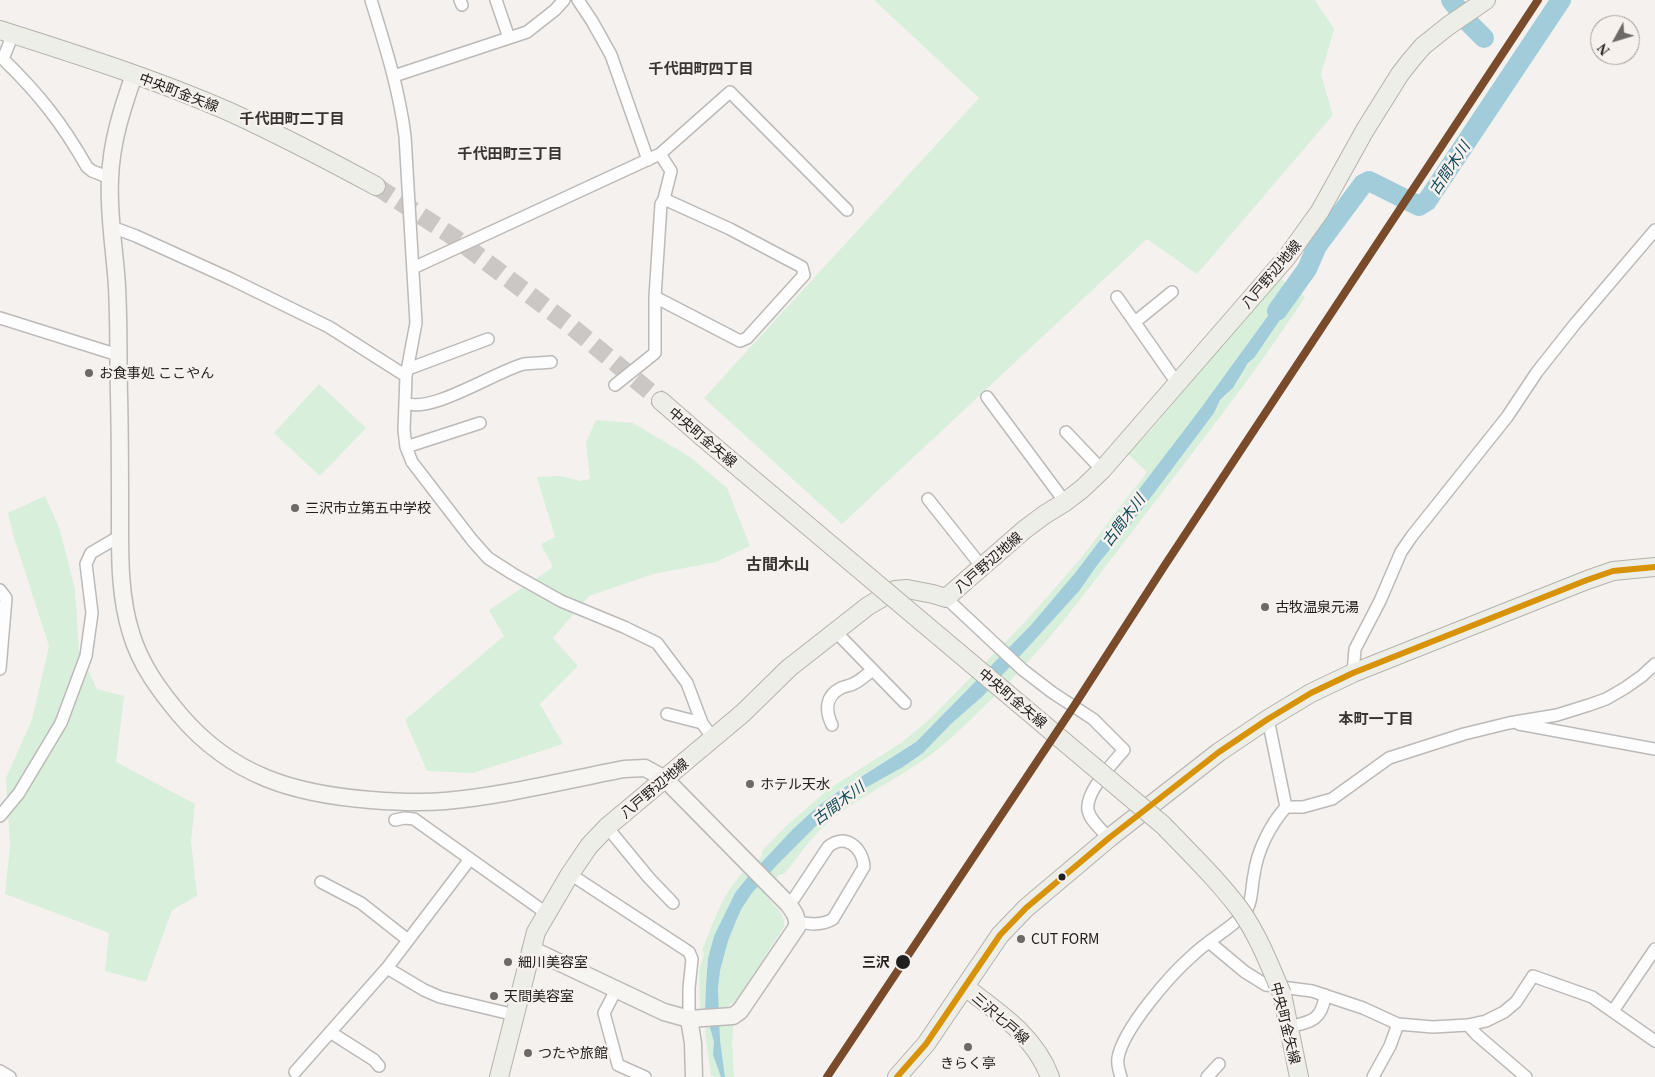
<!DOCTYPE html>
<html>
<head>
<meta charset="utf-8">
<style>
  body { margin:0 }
  #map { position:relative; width:1655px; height:1077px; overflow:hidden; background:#f4f1ef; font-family:Georgia,serif }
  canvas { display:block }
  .north { position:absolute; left:1590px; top:15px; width:50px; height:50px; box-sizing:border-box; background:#f6f1ed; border:1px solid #a19d9b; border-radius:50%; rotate:231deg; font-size:14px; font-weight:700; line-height:20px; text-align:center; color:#22201f }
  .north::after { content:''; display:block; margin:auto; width:18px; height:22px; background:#6c6968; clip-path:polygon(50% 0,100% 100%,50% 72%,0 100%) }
</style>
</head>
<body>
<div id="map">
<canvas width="1655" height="1077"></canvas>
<div class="north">N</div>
</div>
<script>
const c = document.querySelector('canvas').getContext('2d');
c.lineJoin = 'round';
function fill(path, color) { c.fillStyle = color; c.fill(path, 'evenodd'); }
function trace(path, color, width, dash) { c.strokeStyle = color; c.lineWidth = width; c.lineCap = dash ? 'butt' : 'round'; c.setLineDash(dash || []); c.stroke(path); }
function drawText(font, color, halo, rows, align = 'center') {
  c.font = font + ' Georgia,"Noto Sans JP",serif'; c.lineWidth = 5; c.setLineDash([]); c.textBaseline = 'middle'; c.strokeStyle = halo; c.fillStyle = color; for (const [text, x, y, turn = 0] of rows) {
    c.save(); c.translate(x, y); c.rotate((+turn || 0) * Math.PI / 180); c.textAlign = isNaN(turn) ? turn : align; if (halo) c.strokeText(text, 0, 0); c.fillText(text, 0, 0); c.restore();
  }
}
fill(new Path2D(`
  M874,0h441l19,29 -13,46 12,40 -136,159 -50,-35 -305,285 -138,-126 275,-300z
  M1280,278l8,7 -18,28 -72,99 -123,161 -44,52 -115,117 -76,47 -22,17 -25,23 -46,49 -12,15 -21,43 -6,22 -2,26 -1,26 9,32 1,9 6,26 -10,-1 -6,-42 1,-5 -3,-18 -3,-3 -1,-36 5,-19 -2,-3c13,-30 18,-52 41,-78h3l16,-16v-5l24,-25 44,-38 71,-45 30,-25 93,-95 25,-28 32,-37 66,-86 -19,-18 25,-26 115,-139z
  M1299,292l6,5c-52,80 -112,155 -170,231 -44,57 -87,117 -139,167 -20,19 -41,41 -63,58 -37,28 -81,46 -114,78 -13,13 -23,29 -35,43l-5,1 -15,16c5,13 23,21 20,36l-50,78 -3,-2 -3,4 2,17 3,2 -1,18 2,33h-9l-5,-37 -2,-52 2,-17 8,-30 8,-20 6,-13 10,-15 25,-28 52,-52 24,-18 50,-28 20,-14 28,-29 32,-28 49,-53 48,-53 18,-26 33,-40 83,-111c5,-16 11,-14 19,-25 8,-10 11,-22 21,-30z
  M319,384l47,44 -46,48 -46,-43z
  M596,420l37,3 57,34 37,31 23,58 -34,16 -63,12 -64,22 -36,42 25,28 -38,38 23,40 -90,29 -46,-2 -22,-51 99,-84 -15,-26 64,-43 -12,-23 14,-7 -18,-60 24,-1 19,5 10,-2 -4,-37z
  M45,496l14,31 16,62 4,62 18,38 27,7 -8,66 79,42 -4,37 6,55 -25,14 -26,72 -41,-11 4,-38 -104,-39 5,-48 -4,-68 26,-58 17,-74 -36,-112 -5,-21z`), '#d8efdb');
fill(new Path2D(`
  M1288,285l11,7 -45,66 -6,5 -15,25 -13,12 -6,13 -83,111 -33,40 -18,26 -48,53 -49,53 -32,28 -28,29 -20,14 -50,28 -24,18 -52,52 -25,28 -10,15 -6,13 -8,20 -8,30 -2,17 2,52 5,37h-4l-8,-22 1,-13 -9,-32 1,-26 2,-26 6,-22 21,-43 12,-15 46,-49 25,-23 22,-16 76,-48 115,-117 44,-52 123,-161 72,-99z`), '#a1cddb');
trace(new Path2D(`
  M1451,0l8,10
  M1464,18l20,20
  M1277,311l30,-42 10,-23 46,-62 6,-3 50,25 8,-5 134,-201`), '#a1cddb', 20);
trace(new Path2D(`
  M376,186l79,52 117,89 89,74`), '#cac7c5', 18, [18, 9]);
const street = new Path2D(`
  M371,0c14,45 28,89 34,136l11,187 -10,53 -2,54 2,17 6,15 60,78 16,18 25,16 48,27 63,26 33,16 30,40 15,40 10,14
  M460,0l2,5
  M496,0l13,38
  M578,0l14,21 19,34 37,105
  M13,34l-10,25c36,35 59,64 84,108l5,4 18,7
  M394,76l133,-44 28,-22 9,-10
  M660,154l11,17 -7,28 66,30 72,38 2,8 -57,63 -7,3 -85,-44 6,-93 3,-5
  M112,227l24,9 95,43 98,48 77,49
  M413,268l247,-114 70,-62 117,118
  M1117,297l60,86
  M0,318l118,37
  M1135,322l37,-30
  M408,369l80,-30
  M615,385l40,-32v-56
  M987,397l78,105
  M405,403c27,11 91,-32 119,-39 9,-1 19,-1 27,-2
  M1066,432l36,38
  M406,447l74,-24
  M928,499l54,68
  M0,590l6,8 -6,71
  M946,598l77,72 30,23 40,26 31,31c-11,13 -39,42 -36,60 2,11 14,20 21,28
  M835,631l70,72
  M1353,673l2,-24 25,-48 21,-49 11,-16 95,-119 30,-45 38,-48 80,-94
  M667,714l35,9
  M1268,719l18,88
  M1519,724l136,25
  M832,725c-7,-15 -7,-29 9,-37 4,-2 8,-2 12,-4 7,-3 14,-10 20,-14
  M0,816l19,-23 42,-70 25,-67 6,-43 -6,-49 5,-11 29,-17
  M395,820l10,-2 9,1 132,94
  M607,827l42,51 24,25
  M570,874l119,78 3,7 -3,29v31
  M321,882l40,21 47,37
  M788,904l7,-7 33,-50c17,-15 35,1 36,20l-31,52c-12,7 -23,5 -36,3
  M1209,942l36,30 21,13 46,6 51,17 35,16 35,3 35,-2 18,-4 18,-9 12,-10 17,-26 59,21 63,44
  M387,968l37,22 16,7 75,18
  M616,990l-12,23 14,52 27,12
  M1613,1011l42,-62
  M1468,1025l9,10 49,42
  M1288,1027c22,-5 34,-6 37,-32
  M330,1032l44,28 5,6
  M0,1071l10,6
  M295,1072l92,-104 83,-109
  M1121,1077c-2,-6 -4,-13 -3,-19 5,-29 52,-83 75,-103 15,-15 36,-25 50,-40 10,-11 8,-27 11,-40 3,-24 16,-50 32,-68h17l29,-8 57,-41 75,-24 45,-11 48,-8 32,-10 17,-6 19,-11 17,-12 13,-12
  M1207,1077l12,-13
  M1373,1077l17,-31 8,-22`);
const secondary = new Path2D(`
  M134,75c-12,34 -23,68 -24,104 -2,36 5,72 7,108 2,36 1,72 2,108 1,40 1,80 1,119 0,40 -1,81 11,119 9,31 28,57 49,82 52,61 114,79 191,85 25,2 50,3 74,1 58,-5 122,-21 179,-32l21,-1 20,11 123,125c6,8 10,13 9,23l-57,84 -7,5 -44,3
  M531,949l133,63 25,7 4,24 1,34`);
const primary = new Path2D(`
  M0,30c76,24 157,50 230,82 50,23 98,48 146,74
  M661,401l38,33
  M965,987c33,25 70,49 85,90
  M1282,994l17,83
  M499,1077l37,-145 34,-58 19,-28 18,-19 136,-114 46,-45 79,-62 27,-16 12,-1 26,5 13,4 78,-68 20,-15 21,-13 17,-13 20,-19 185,-213 33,-46 45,-81 35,-56 11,-14 12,-14 25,-20 38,-26
  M897,1077l29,-33 74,-109 26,-27 83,-70 110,-86 49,-33 43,-26 42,-20 234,-93 26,-9 42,-4`);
trace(street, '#bcbab9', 14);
trace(secondary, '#bcbab9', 19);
trace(primary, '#b4b3a9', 20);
trace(street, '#fdfdfd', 11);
trace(secondary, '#f6f5f2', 16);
trace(primary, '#edeee8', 18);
const primaryBridge = new Path2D(`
  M699,434l464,391c27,28 55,55 78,86 18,26 29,55 41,83`);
trace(primaryBridge, '#b4b3a9', 20, []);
trace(primaryBridge, '#edeee8', 18);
trace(new Path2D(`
  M897,1077l29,-33 74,-109 26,-27 83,-70 110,-86 49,-33 43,-26 42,-20 234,-93 26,-9 42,-4`), '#d79205', 6);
trace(new Path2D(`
  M827,1077l247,-371 91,-141 373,-565`), '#7a4b2a', 8);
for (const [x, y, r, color] of [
  [89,373,5,"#6c6968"],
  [295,508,5,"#6c6968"],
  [1265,607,5,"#6c6968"],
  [750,784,5,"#6c6968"],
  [1062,877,4.5,"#22201f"],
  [1021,939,5,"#6c6968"],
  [508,962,5,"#6c6968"],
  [903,962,8,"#22201f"],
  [494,996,5,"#6c6968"],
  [968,1047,5,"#6c6968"],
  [528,1053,5,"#6c6968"]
]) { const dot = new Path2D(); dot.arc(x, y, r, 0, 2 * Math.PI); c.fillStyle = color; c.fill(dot); trace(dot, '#f6f1ed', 2); }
drawText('14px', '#22201f', '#f6f1ed', [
  ["中央町金矢線",179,92,21],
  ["八戸野辺地線",1271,274,-50],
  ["中央町金矢線",703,437,40],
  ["八戸野辺地線",988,562,-41],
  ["中央町金矢線",1013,698,40],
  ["八戸野辺地線",654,788,-40],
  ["三沢七戸線",1001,1018,41],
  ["中央町金矢線",1286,1023,76]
]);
drawText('14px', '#22201f', '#f6f1ed', [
  ["お食事処 ここやん",99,373],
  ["三沢市立第五中学校",305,508],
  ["古牧温泉元湯",1275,607],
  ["ホテル天水",760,784],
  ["CUT FORM",1031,939],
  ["細川美容室",518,962],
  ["天間美容室",504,996],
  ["つたや旅館",538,1053],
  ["きらく亭",968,1063,"center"]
], 'left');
drawText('bold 14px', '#22201f', '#f6f1ed', [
  ["三沢",890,962]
], 'right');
drawText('bold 15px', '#383431', '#f6f1ed', [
  ["千代田町四丁目",701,68],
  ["千代田町二丁目",292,118],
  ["千代田町三丁目",510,153],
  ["本町一丁目",1376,718]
]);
drawText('italic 15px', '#114858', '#f6f1ed', [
  ["古間木川",1449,168,-56],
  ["古間木川",1123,520,-53],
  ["古間木川",838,803,-37]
]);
drawText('bold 16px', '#383431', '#f6f1ed', [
  ["古間木山",778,564]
]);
</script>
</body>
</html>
